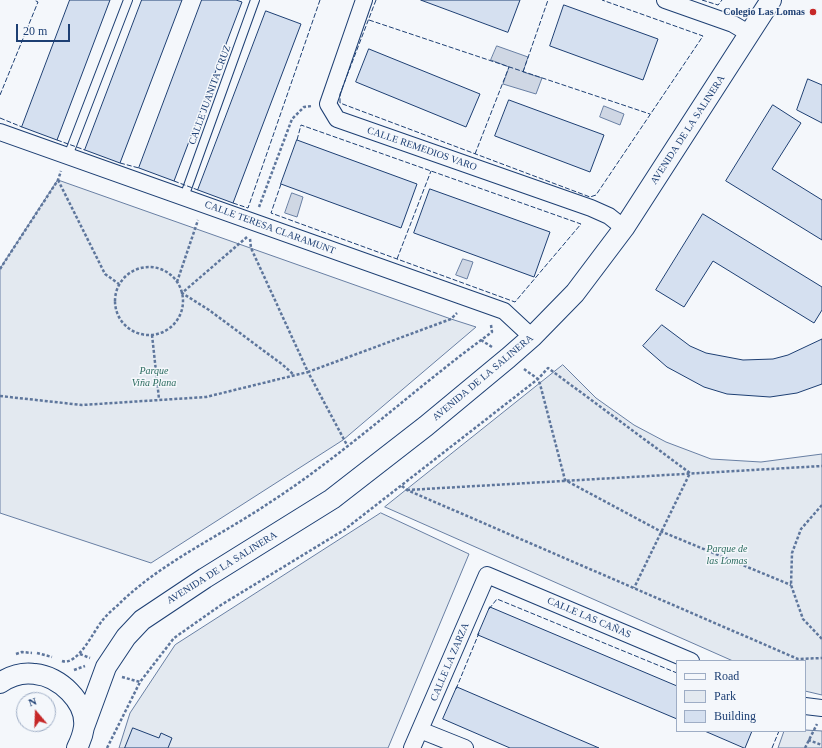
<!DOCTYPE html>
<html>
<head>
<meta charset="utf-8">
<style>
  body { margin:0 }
  #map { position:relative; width:822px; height:748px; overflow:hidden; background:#f4f7fb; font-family:"Times New Roman",serif }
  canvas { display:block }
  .legend { position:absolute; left:676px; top:660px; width:130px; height:72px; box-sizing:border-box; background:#f4f7fb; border:1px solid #9eadc5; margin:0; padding:5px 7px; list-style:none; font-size:12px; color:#1d3f73 }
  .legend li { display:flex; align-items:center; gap:8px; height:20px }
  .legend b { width:20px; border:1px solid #9eadc5 }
  .north { position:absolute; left:16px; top:692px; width:40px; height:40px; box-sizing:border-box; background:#f4f7fb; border:1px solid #9eadc5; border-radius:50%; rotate:341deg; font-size:11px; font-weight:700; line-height:16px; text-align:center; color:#1d3f73 }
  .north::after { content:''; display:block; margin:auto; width:14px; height:18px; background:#c62828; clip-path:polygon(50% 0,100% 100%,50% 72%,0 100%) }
  .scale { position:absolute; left:16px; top:24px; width:54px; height:18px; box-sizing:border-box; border:2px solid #1d3f73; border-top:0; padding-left:5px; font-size:12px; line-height:14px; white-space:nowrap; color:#1d3f73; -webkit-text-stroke:3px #f4f7fb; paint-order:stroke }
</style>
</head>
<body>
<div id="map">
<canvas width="822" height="748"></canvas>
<ul class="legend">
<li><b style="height:5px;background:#f4f7fb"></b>Road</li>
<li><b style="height:11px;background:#e3e9f0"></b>Park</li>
<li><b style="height:11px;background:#d5e0f0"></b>Building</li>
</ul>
<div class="north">N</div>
<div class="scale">20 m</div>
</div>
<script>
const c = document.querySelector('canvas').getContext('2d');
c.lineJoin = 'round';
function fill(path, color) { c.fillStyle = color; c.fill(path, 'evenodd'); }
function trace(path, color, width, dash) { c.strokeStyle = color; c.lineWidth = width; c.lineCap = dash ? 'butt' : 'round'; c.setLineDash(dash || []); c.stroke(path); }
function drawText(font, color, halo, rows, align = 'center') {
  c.font = font + ' "Times New Roman",serif'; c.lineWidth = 3; c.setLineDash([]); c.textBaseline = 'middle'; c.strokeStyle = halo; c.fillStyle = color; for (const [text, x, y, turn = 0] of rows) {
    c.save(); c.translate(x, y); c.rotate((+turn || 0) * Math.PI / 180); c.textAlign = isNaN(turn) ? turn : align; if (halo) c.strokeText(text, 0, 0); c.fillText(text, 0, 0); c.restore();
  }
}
const green = new Path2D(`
  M58,180l393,139 25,8 -133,113 -192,123 -151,-50v-244z
  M563,365l33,33 38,27 32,17 45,17 50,3 61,-8v241l-17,-4v-30h-72l-348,-154z
  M381,513l88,41 -81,194h-269l11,-35 45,-68z
  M805,730l17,1v17h-44l6,-17z`);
fill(green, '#e3e9f0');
trace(green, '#687fa3', 1);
const water = new Path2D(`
  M497,46l31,11 -5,15 19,6 -6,16 -33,-10 6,-17 -18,-7z
  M604,106l20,8 -4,11 -20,-8z
  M292,193l11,4 -6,20 -12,-4z
  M463,259l10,3 -6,17 -11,-4z`);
fill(water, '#cfd7e4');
trace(water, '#687fa3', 1);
const building = new Path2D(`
  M70,0h40l-53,140 -35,-13z
  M142,0h40l-62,163 -35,-13z
  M202,0h34l6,2 -68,179 -35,-13z
  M421,0h99l-12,32z
  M564,5l94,34 -15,41 -93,-34z
  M266,11l35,13 -68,179 -35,-13z
  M369,49l111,45 -14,33 -110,-45z
  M808,79l14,6v38l-25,-13z
  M509,100l95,35 -14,37 -95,-36z
  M773,105l28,18 -29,46 50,31v40l-96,-59z
  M297,140l120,44 -16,44 -120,-44z
  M430,189l120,43 -16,45 -120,-44z
  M703,214l119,73v23l-8,13 -101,-62 -29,46 -28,-17z
  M662,325l28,21 16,7 37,7 30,-1 15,-4 34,-16v45l-25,9 -27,4 -43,-3 -23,-7 -37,-20 -24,-21z
  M490,607l187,79v33l-199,-84z
  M457,687l142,61h-89l-67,-29z
  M133,728l26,10 2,-5 11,5 -4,10h-43z
  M705,731h47l-7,17z`);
fill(building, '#d5e0f0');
trace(building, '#1d3f73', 1);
const service = new Path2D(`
  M68,156l60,-156
  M184,197l71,-197`);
const minor = new Path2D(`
  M364,0l-36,104 9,15 254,89 18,8 15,12
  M665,0l68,24 17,10
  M0,132l504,179 28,26
  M805,706l17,2
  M420,730l45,18
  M412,748l75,-173 204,86`);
const tertiary = new Path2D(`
  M0,683c10,-7 23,-11 35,-9 24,2 52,28 49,53 -1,7 -4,15 -7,21
  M84,727l22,-60 20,-30 16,-17 63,-42 127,-79 94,-73 82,-68 24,-21 43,-44 49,-65 147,-228`);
trace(service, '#1d3f73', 10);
trace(minor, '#1d3f73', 18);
trace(tertiary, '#1d3f73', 22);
trace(new Path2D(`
  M58,180l47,94 14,10
  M259,207l33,-88 12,-12 8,-1
  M247,237l-65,56 27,17 74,55 11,10
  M250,239l1,9 57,124 143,-53 6,-6
  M115 301a34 34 0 1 1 68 0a34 34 0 1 1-68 0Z
  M0,269l58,-89 3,-9
  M177,282l21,-62
  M152,335l7,64
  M481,340l11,7
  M524,369l14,10 2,5 25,96 95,51 131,54
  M0,396l82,9 124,-8 102,-25 40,75
  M402,486l5,4 391,169 24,-1
  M407,490l415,-24
  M822,505l-21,24 -9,24 -1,32 12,34 19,20
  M37,653l15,4
  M16,654l6,-2 10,1
  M80,654l10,4
  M62,661c16,5 31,-29 40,-40 5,-7 13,-13 19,-19 43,-41 99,-66 148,-99 79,-51 147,-116 223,-171l-1,-7
  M74,670l11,-4
  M122,677l18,5
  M808,740l14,5
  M107,748l33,-66 34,-44 47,-33 123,-75 194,-151 10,-11 142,105 -56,115
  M805,748l12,-24`), '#5e769c', 2.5, [3, 2]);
trace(service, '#f4f7fb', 8);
trace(minor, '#f4f7fb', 16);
trace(tertiary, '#f4f7fb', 20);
trace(new Path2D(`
  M376,0l-36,94v9l250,94 6,-2 107,-159 -101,-36
  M702,0l16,5 4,-5
  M369,20l281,94
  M523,72l25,-72
  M0,95l38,-93 -4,-2
  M0,118l22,9
  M57,140l28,10
  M475,154l34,-87
  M120,163l19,5
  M174,181l24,9
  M281,184l-10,29 244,89 66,-78 -280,-99 -4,15
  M233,203l15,5 72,-208
  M397,259l34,-88
  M489,609l8,-10 180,74
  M456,689l23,-56
  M772,748l7,-17`), '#1d3f73', 1, [5, 2]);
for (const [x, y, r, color] of [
  [813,12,4,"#c62828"]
]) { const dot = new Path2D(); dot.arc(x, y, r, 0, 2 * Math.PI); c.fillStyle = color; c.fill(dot); trace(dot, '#f4f7fb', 1.5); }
drawText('bold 10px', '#1d3f73', '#f4f7fb', [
  ["Colegio Las Lomas",805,12]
], 'right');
drawText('10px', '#1d3f73', '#f4f7fb', [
  ["CALLE JUANITA CRUZ",210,95,-70],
  ["AVENIDA DE LA SALINERA",688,130,-57],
  ["CALLE REMEDIOS VARO",422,149,19],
  ["CALLE TERESA CLARAMUNT",270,228,20],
  ["AVENIDA DE LA SALINERA",483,378,-40],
  ["AVENIDA DE LA SALINERA",222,568,-32],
  ["CALLE LAS CAÑAS",589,618,23],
  ["CALLE LA ZARZA",450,662,-67]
]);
drawText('italic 10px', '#2c6c60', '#f4f7fb', [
  ["Parque",154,371],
  ["Viña Plana",154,383],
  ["Parque de",727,549],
  ["las Lomas",727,561]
]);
</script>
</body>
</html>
